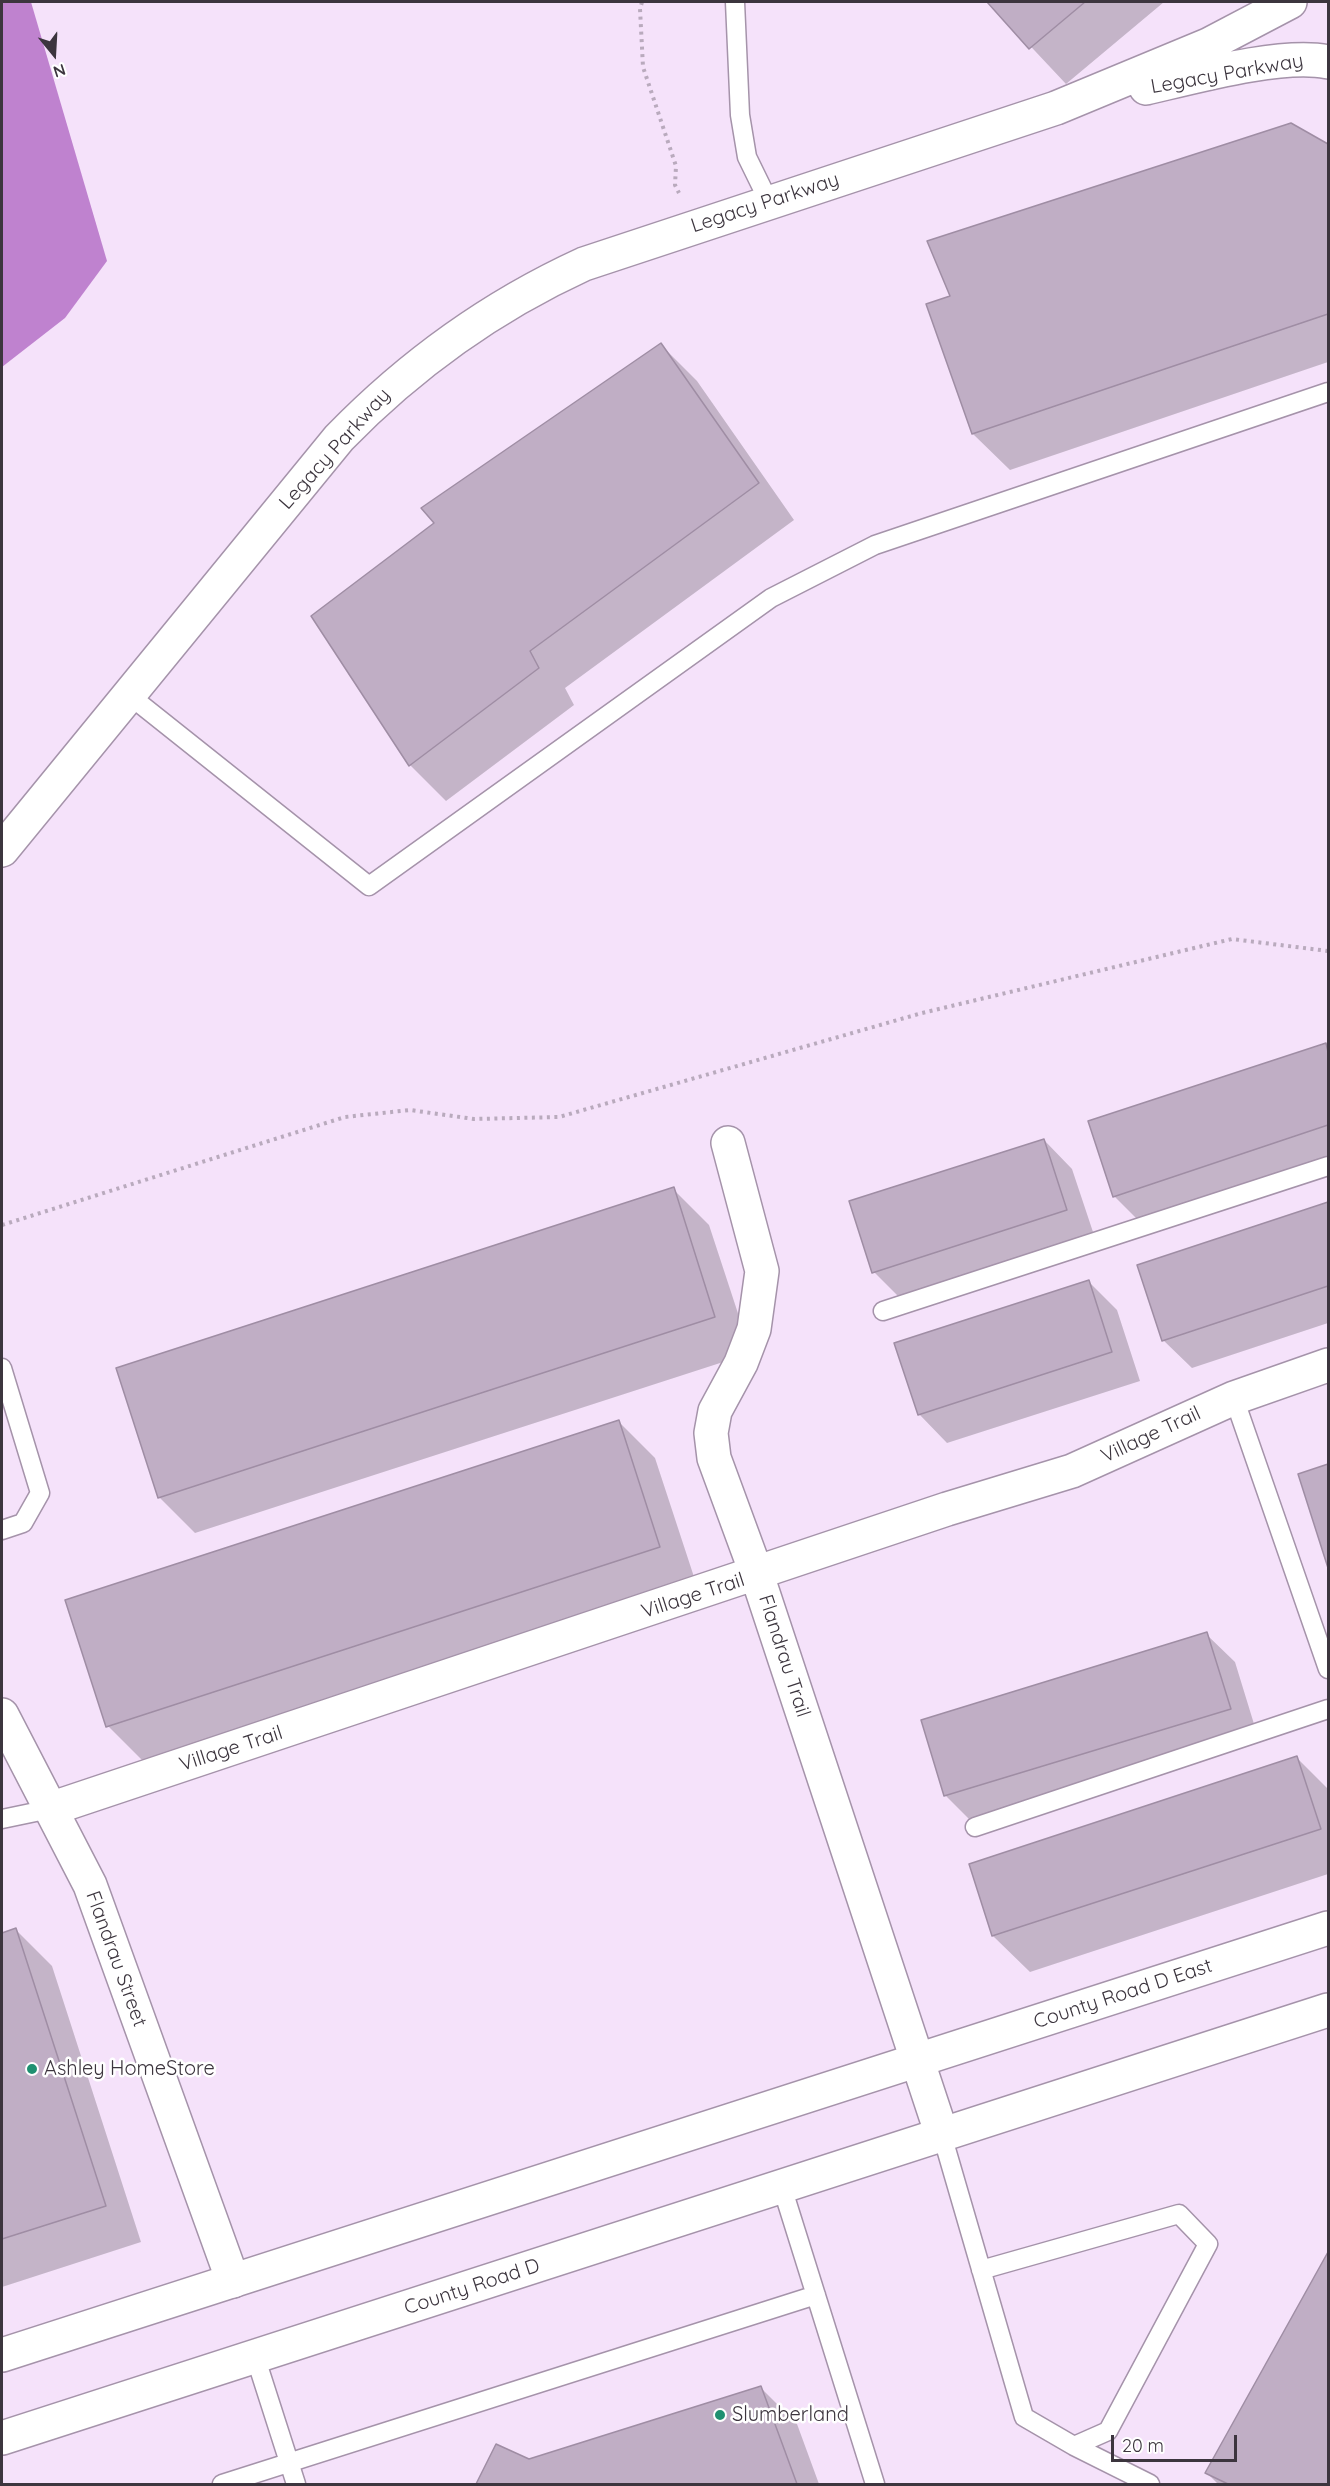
<!DOCTYPE html>
<html>
<head>
<meta charset="utf-8">
<style>
  body { margin:0 }
  #map { position:relative; width:1330px; height:2486px; overflow:hidden; background:#f5e2fa; font-family:Quicksand,sans-serif }
  canvas { display:block }
  .frame { position:absolute; inset:0; border:3px solid #3c353e; pointer-events:none }
  .north { position:absolute; left:24px; top:24px; width:60px; height:60px; -webkit-text-stroke:4px #fff; paint-order:stroke; rotate:162deg; font-size:16px; font-weight:700; line-height:24px; text-align:center; color:#3c353e }
  .north::after { content:''; display:block; margin:auto; width:21px; height:27px; background:#3c353e; clip-path:polygon(50% 0,100% 100%,50% 72%,0 100%) }
  .scale { position:absolute; left:1111px; top:2435px; width:126px; height:27px; box-sizing:border-box; border:3px solid #3c353e; border-top:0; padding-left:8px; font-size:18px; line-height:21px; white-space:nowrap; color:#3c353e; -webkit-text-stroke:4px #fff; paint-order:stroke }
</style>
</head>
<body>
<div id="map">
<canvas width="1330" height="2486"></canvas>
<div class="frame"></div>
<div class="north">N</div>
<div class="scale">20 m</div>
</div>
<script>
const c = document.querySelector('canvas').getContext('2d');
c.lineJoin = 'round';
function fill(path, color) { c.fillStyle = color; c.fill(path, 'evenodd'); }
function trace(path, color, width, dash) { c.strokeStyle = color; c.lineWidth = width; c.lineCap = dash ? 'butt' : 'round'; c.setLineDash(dash || []); c.stroke(path); }
function drawText(font, color, halo, rows, align = 'center') {
  c.font = font + ' Quicksand,sans-serif'; c.lineWidth = 5; c.setLineDash([]); c.textBaseline = 'middle'; c.strokeStyle = halo; c.fillStyle = color; for (const [text, x, y, turn = 0] of rows) {
    c.save(); c.translate(x, y); c.rotate((+turn || 0) * Math.PI / 180); c.textAlign = isNaN(turn) ? turn : align; if (halo) c.strokeText(text, 0, 0); c.fillText(text, 0, 0); c.restore();
  }
}
fill(new Path2D(`
  M2,2h29l76,259 -42,57 -63,49z`), '#bf82cf');
fill(new Path2D(`
  M989,2h175l-98,82z
  M1291,125l37,21v216l-318,108 -37,-36 -45,-129 24,-8z
  M661,345l36,36 97,139 -229,168 9,17 -128,96 -36,-36 26,-241z
  M1325,1044l3,4v115l-186,61 -28,-28z
  M1044,1140l28,29 23,69 -193,62 -28,-28z
  M673,1189l36,36 42,128 -556,180 -36,-36z
  M1328,1203v120l-136,45 -29,-28 -24,-74z
  M1089,1282l28,28 23,71 -193,62 -28,-29z
  M618,1421l37,37 41,125 -552,179 -36,-36z
  M1328,1466v98l-28,-89z
  M1206,1634l29,28 23,75 -284,87 -28,-28 -23,-75z
  M1297,1758l31,31v85l-298,98 -37,-36z
  M16,1930l36,36 89,276 -139,45v-352z
  M1328,2255v229h-110l-11,-11z
  M761,2388l36,36 22,60h-341l19,-38 32,15z`), '#0003');
const building = new Path2D(`
  M987,2h98l-56,47z
  M1291,123l37,21v170l-356,120 -46,-130 24,-8 -23,-55z
  M661,343l98,140 -229,168 9,17 -130,98 -98,-150 123,-93 -13,-15z
  M1326,1043l2,9v73l-215,72 -25,-76z
  M1044,1139l23,71 -195,63 -23,-72z
  M674,1187l41,130 -557,181 -42,-130z
  M1328,1202v84l-166,55 -25,-76z
  M1089,1280l23,72 -194,63 -24,-72z
  M619,1420l41,127 -554,180 -41,-127z
  M1328,1464v104l-30,-94z
  M1207,1632l24,77 -287,87 -23,-76z
  M1297,1756l24,73 -329,107 -23,-72z
  M16,1928l90,278 -104,33v-306z
  M1328,2252v232h-100l-23,-11z
  M761,2386l36,98h-321l20,-40 33,15z`);
fill(building, '#c0aec5');
trace(building, '#9f8da4', 1.5);
const lane = new Path2D(`
  M735,2l5,113 7,42 22,45
  M129,695l240,191 402,-288 104,-53 453,-153
  M883,1311l445,-145
  M2,1368l38,125 -17,30 -21,7
  M1234,1398l94,271
  M2,1819l48,-10
  M975,1827l353,-118
  M942,2135l82,282 50,29 34,-15 100,-187 -29,-30 -198,56
  M782,2187l93,297
  M255,2356l41,128
  M1074,2446l76,38
  M222,2484l594,-189`);
const street = new Path2D(`
  M728,1143l34,128 -8,58 -13,34 -26,48 -4,22 3,25 43,117 185,560
  M2,1715l88,170 143,396
  M50,1809l897,-300 125,-38 162,-73 94,-33`);
const secondary = new Path2D(`
  M1146,88c47,-11 138,-36 182,-26
  M2,850l337,-412c72,-74 151,-131 245,-174l472,-156 152,-63 82,-43
  M2,2355l1326,-427
  M2,2438l1326,-428`);
trace(lane, '#a593aa', 21);
trace(street, '#a593aa', 36);
trace(secondary, '#a593aa', 36);
trace(new Path2D(`
  M642,2l-2,7 3,58 33,99 -1,19 4,8
  M2,1225l343,-108 65,-7 64,9 85,-2 363,-104 310,-74 96,12`), '#b9aabd', 4, [3, 4.5]);
trace(lane, '#fff', 18);
trace(street, '#fff', 33);
trace(secondary, '#fff', 33);
for (const [x, y, r, color] of [
  [32,2069,6,"#1f9071"],
  [720,2415,6,"#1f9071"]
]) { const dot = new Path2D(); dot.arc(x, y, r, 0, 2 * Math.PI); c.fillStyle = color; c.fill(dot); trace(dot, '#fff', 2); }
drawText('20px', '#3c353e', '#fff', [
  ["Legacy Parkway",1227,74,-10],
  ["Legacy Parkway",765,203,-18],
  ["Legacy Parkway",335,449,-48],
  ["Village Trail",1151,1435,-25],
  ["Village Trail",693,1596,-18],
  ["Flandrau Trail",784,1656,72],
  ["Village Trail",231,1749,-18],
  ["Flandrau Street",116,1959,70],
  ["County Road D East",1123,1994,-18],
  ["County Road D",472,2287,-18]
]);
drawText('20px', '#3c353e', '#fff', [
  ["Ashley HomeStore",44,2069],
  ["Slumberland",732,2415]
], 'left');
</script>
</body>
</html>
